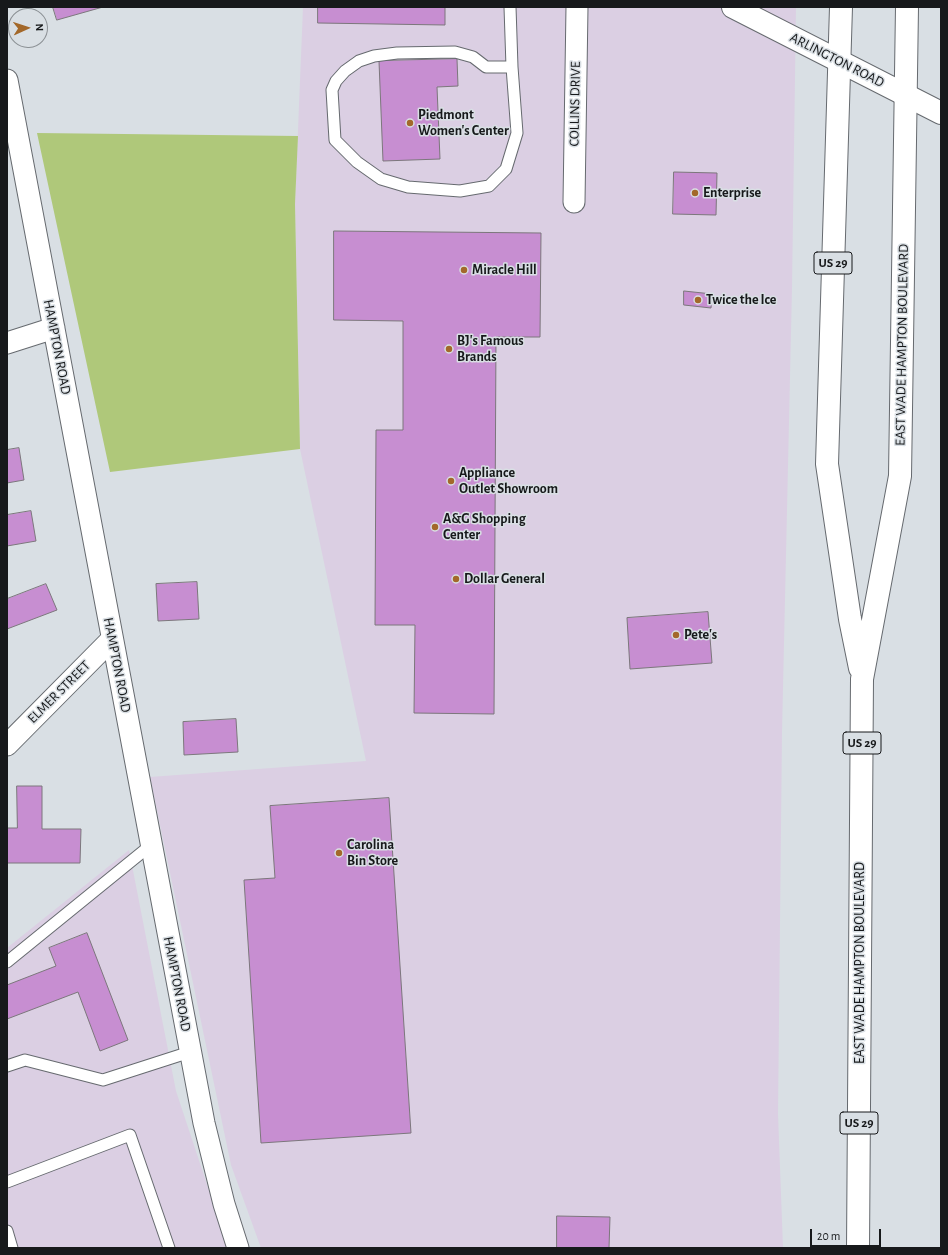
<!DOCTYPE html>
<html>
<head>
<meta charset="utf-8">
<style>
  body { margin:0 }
  #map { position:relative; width:948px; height:1255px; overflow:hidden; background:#d9dfe4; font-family:"Alegreya Sans",sans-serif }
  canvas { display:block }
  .frame { position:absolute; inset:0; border:8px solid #17191b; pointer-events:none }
  .north { position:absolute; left:8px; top:8px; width:40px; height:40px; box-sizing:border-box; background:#d9dfe4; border:1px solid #8b9094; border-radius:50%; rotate:87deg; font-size:11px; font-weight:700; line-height:16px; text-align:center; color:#17191b }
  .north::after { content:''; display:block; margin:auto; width:14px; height:18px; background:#a3682a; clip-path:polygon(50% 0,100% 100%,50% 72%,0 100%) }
  .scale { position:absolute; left:810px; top:1229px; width:71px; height:18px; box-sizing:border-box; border:2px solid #17191b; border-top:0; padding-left:5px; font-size:12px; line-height:14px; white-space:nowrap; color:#17191b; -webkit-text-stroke:3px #d9dfe4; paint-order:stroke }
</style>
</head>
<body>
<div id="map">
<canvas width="948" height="1255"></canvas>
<div class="frame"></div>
<div class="north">N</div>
<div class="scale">20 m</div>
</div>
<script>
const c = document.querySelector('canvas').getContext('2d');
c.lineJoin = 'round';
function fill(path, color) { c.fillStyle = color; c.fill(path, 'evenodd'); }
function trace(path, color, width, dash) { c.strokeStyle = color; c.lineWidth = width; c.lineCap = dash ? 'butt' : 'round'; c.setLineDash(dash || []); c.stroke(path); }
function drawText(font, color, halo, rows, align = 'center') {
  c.font = font + ' "Alegreya Sans",sans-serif'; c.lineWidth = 3; c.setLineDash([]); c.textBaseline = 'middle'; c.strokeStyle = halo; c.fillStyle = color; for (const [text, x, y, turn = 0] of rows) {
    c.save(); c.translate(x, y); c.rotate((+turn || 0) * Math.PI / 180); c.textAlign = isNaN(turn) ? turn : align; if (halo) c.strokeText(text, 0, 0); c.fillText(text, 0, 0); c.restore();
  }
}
fill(new Path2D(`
  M303,7h493l-4,281 -10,444 -4,382 5,134h-522l-30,-83 -81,-388 216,-16 -66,-312 -5,-245z
  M129,850l47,241 52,157h-221v-300z`), '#dbcfe3');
fill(new Path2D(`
  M37,133l261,3 -3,68 5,245 -190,23z`), '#afc87a');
const building = new Path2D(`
  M53,7h50l-46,13z
  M318,7h127v18l-127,-2z
  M457,59l1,27 -21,1 3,72 -57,2 -4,-100z
  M674,172l43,1 -1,42 -43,-1z
  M334,231l207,2 -1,104h-44l-2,377 -80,-1 1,-88h-40l1,-195h27v-109l-69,-1z
  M684,291l28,3 -1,14 -27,-3z
  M19,448l5,32 -17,3v-33z
  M31,511l5,30 -29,5v-31z
  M197,582l2,37 -41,2 -2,-37z
  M46,584l11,26 -50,19v-30z
  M708,612l4,51 -82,6 -3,-51z
  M236,719l2,33 -54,3 -1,-33z
  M17,786h25v43h39l-1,34h-73v-35h10z
  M389,798l22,335 -150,10 -17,-263 31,-2 -5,-72z
  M87,933l41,107 -28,11 -22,-59 -71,27v-34l49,-19 -7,-18z
  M557,1216l53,1 -1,31h-52z`);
fill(building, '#c78ed1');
trace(building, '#7c777c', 1);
const service = new Path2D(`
  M510,7l2,60 5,66 -11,36 -17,17 -29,5 -52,-4 -27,-8 -24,-17 -22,-22 -3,-50 4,-9 9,-10 14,-10 15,-5 23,-3 58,-1 18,5 13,10h26
  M7,962l144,-117
  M7,1066l18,-6 78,20 87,-28
  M7,1182l123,-47 39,113
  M7,1231l5,17`);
const minor = new Path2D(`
  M7,80l197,1043 20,81 14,44
  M574,202l3,-195
  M7,343l47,-15
  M7,745l105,-106`);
const secondary = new Path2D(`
  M733,7l208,106`);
const primary = new Path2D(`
  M841,7l-14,457 23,155 10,49
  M858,1248l4,-569 38,-203 7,-469`);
trace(service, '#666a6f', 13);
trace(minor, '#666a6f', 23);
trace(secondary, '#666a6f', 24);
trace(primary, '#666a6f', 24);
trace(service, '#fff', 11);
trace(minor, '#fff', 21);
trace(secondary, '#fff', 22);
trace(primary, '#fff', 22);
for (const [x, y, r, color] of [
  [410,123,4,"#a3682a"],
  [695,193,4,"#a3682a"],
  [464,270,4,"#a3682a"],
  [698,300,4,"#a3682a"],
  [449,349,4,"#a3682a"],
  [451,481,4,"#a3682a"],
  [435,527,4,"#a3682a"],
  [456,579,4,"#a3682a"],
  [676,635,4,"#a3682a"],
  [339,853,4,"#a3682a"]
]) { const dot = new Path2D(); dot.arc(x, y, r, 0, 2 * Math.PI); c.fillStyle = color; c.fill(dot); trace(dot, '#d9dfe4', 1.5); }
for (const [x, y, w] of [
  [833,263,38],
  [862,743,38],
  [859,1123,38]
]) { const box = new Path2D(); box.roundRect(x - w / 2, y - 11, w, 22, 3); c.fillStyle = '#d9dfe4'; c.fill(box); trace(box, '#17191b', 1); }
drawText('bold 13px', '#17191b', null, [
  ["US 29",833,263],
  ["US 29",862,743],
  ["US 29",859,1123]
]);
drawText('14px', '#17191b', '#d9dfe4', [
  ["ARLINGTON ROAD",837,60,27],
  ["COLLINS DRIVE",575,104,-89],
  ["EAST WADE HAMPTON BOULEVARD",902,345,-89],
  ["HAMPTON ROAD",57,347,79],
  ["HAMPTON ROAD",117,665,79],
  ["ELMER STREET",59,692,-45],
  ["EAST WADE HAMPTON BOULEVARD",860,963,-90],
  ["HAMPTON ROAD",177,984,79]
]);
drawText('bold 14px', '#17191b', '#d9dfe4', [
  ["Piedmont",418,115],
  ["Women's Center",418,131],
  ["Enterprise",703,193],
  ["Miracle Hill",472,270],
  ["Twice the Ice",706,300],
  ["BJ's Famous",457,341],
  ["Brands",457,357],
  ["Appliance",459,473],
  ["Outlet Showroom",459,489],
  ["A&G Shopping",443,519],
  ["Center",443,535],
  ["Dollar General",464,579],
  ["Pete's",684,635],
  ["Carolina",347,845],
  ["Bin Store",347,861]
], 'left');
</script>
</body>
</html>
